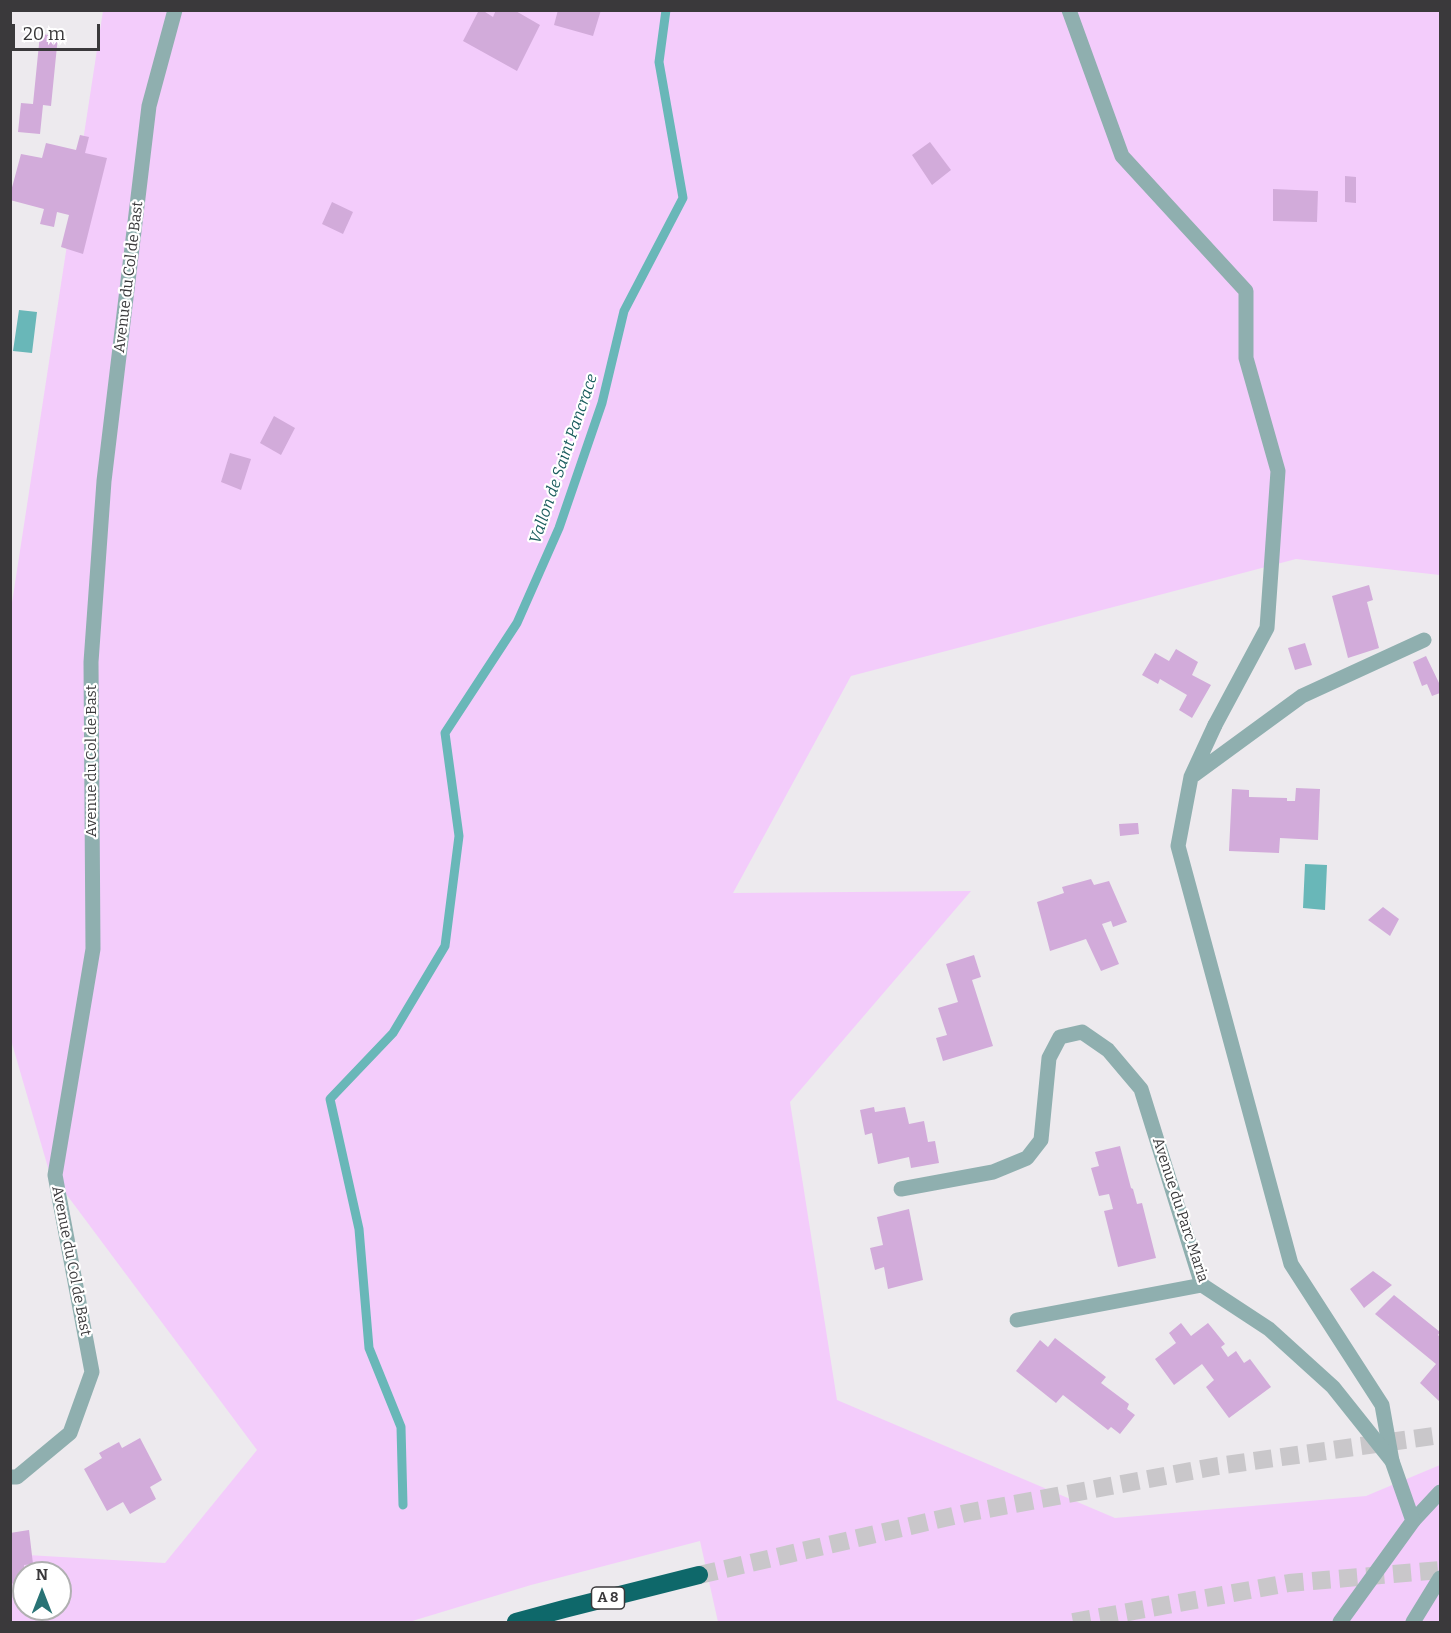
<!DOCTYPE html>
<html>
<head>
<meta charset="utf-8">
<style>
  body { margin:0 }
  #map { position:relative; width:1451px; height:1633px; overflow:hidden; background:#edeaee; font-family:Bitter,serif }
  canvas { display:block }
  .frame { position:absolute; inset:0; border:12px solid #3a393b; pointer-events:none }
  .north { position:absolute; left:12px; top:1561px; width:60px; height:60px; box-sizing:border-box; background:#fff; border:2px solid #b0b0b1; border-radius:50%; rotate:0deg; font-size:16px; font-weight:700; line-height:24px; text-align:center; color:#3a393b }
  .north::after { content:''; display:block; margin:auto; width:21px; height:27px; background:#297375; clip-path:polygon(50% 0,100% 100%,50% 72%,0 100%) }
  .scale { position:absolute; left:12px; top:24px; width:88px; height:27px; box-sizing:border-box; border:3px solid #3a393b; border-top:0; padding-left:8px; font-size:18px; line-height:21px; white-space:nowrap; color:#3a393b; -webkit-text-stroke:4px #fff; paint-order:stroke }
</style>
</head>
<body>
<div id="map">
<canvas width="1451" height="1633"></canvas>
<div class="frame"></div>
<div class="north">N</div>
<div class="scale">20 m</div>
</div>
<script>
const c = document.querySelector('canvas').getContext('2d');
c.lineJoin = 'round';
function fill(path, color) { c.fillStyle = color; c.fill(path, 'evenodd'); }
function trace(path, color, width, dash) { c.strokeStyle = color; c.lineWidth = width; c.lineCap = dash ? 'butt' : 'round'; c.setLineDash(dash || []); c.stroke(path); }
function drawText(font, color, halo, rows, align = 'center') {
  c.font = font + ' Bitter,serif'; c.lineWidth = 4.5; c.setLineDash([]); c.textBaseline = 'middle'; c.strokeStyle = halo; c.fillStyle = color; for (const [text, x, y, turn = 0] of rows) {
    c.save(); c.translate(x, y); c.rotate((+turn || 0) * Math.PI / 180); c.textAlign = isNaN(turn) ? turn : align; if (halo) c.strokeText(text, 0, 0); c.fillText(text, 0, 0); c.restore();
  }
}
fill(new Path2D(`
  M103,11h1337v564l-144,-16 -445,117 -118,217 238,-2 -181,211 47,298 278,118 251,-22 74,-31v157h-722l-18,-81 -169,44 -122,37h-398l-1,-68 155,9 92,-113 -208,-279 -38,-131v-431zM24,1573h36v36h-36z`), '#f3ccfb');
fill(new Path2D(`
  M19,310l18,2 -5,41 -19,-2z
  M1305,864l22,1 -2,45 -22,-2z`), '#69b7b8');
trace(new Path2D(`
  M403,1505l-2,-78 -32,-79 -10,-119 -29,-130 63,-66 52,-87 14,-110 -14,-103 72,-110 42,-95 43,-125 22,-92 59,-113 -24,-136 7,-52`), '#69b7b8', 9);
fill(new Path2D(`
  M479,10h3l11,7 3,-7h18l26,15 -23,46 -54,-30z
  M558,10h43l-8,26 -39,-11z
  M40,34l18,2 -7,70 -8,-1 -3,29 -22,-2 3,-29 12,1z
  M80,135l9,2 -4,16 22,5 -24,96 -22,-7 8,-32 -12,-3 -3,15 -14,-3 4,-15 -34,-9v-5l11,-41 21,4 4,-15 30,7z
  M930,142l21,28 -19,15 -20,-30z
  M1345,176l11,1v26l-11,-1z
  M1273,189l45,2 -1,31 -44,-1z
  M332,202l21,10 -10,22 -21,-10z
  M274,416l21,12 -14,27 -21,-12z
  M230,453l21,6 -10,31 -20,-8z
  M1369,585l4,15 -6,2 12,46 -31,10 -16,-62z
  M1305,643l7,22 -17,5 -7,-22z
  M1176,649l22,13 -6,13 19,10 -19,33 -13,-8 8,-15 -27,-16 -2,5 -16,-9 13,-22 14,8z
  M1426,656l14,29v8l-8,3 -5,-12 -5,2 -9,-24z
  M1296,788l24,1 -2,51 -38,-2 -1,15 -50,-2 3,-62 17,1v7l38,1v3h8z
  M1136,823h2l1,11 -19,2 -1,-12z
  M1091,879l3,6 15,-4 18,41 -14,5 -2,-6 -9,3 17,40 -18,7 -15,-32 -36,12 -13,-49 27,-9 -2,-6z
  M1383,907l16,12 -9,17 -22,-16z
  M974,955l7,22 -9,3 21,66 -50,15 -7,-23 11,-3 -9,-27 20,-6 -12,-38z
  M874,1107l1,5 30,-5 4,17 15,-3 4,21 7,-1 4,22 -28,5 -2,-11 -31,7 -6,-31 -7,2 -5,-25z
  M1120,1146l11,42 2,1 4,15 5,-1 14,55 -38,9 -14,-56 9,-2 -4,-15 -10,2 -8,-28 8,-2 -4,-14z
  M909,1209l14,71 -35,9 -4,-22 -9,3 -5,-22 13,-3 -6,-28z
  M1373,1271l19,14 -28,23 -14,-19z
  M1394,1295l46,37 -2,3 2,2v65l-20,-19 16,-19 -61,-50z
  M1181,1323l10,13 17,-13 17,21 -4,3 7,10 8,-6 8,12 6,-4 21,28 -42,31 -23,-31 8,-7 -12,-16 -28,21 -19,-26 21,-16 -7,-10z
  M1055,1338l51,39 -5,6 28,21 -2,5 8,6 -15,19 -9,-7 -3,3 -45,-35 -7,8 -40,-32 24,-31 8,7z
  M140,1438l22,42 -12,7 6,12 -26,15 -7,-12 -16,9 -23,-42 18,-11 -3,-5 20,-11 3,6z
  M29,1530l4,34 -9,1v17l-14,2v-51z`), '#d2abda');
trace(new Path2D(`
  M699,1575l267,-62 252,-47 222,-31
  M1073,1622l216,-39 151,-13`), '#c9c7ca', 18, [18, 9]);
trace(new Path2D(`
  M1215,725l-24,52 -13,69 113,418 91,141 10,56
  M1194,775l108,-79 122,-56
  M1017,1320l185,-35
  M1413,1521l27,-29
  M1413,1622l27,-44`), '#8fafaf', 15);
trace(new Path2D(`
  M1069,10l53,146 124,135v67l32,113 -11,157 -52,97
  M901,1189l92,-17 34,-14 14,-18 8,-82 11,-21 22,-5 26,18 33,39 61,196 67,44 64,58 59,74 21,60 -73,101
  M10,1477h7l53,-44 22,-61 -37,-197 38,-226 -2,-287 13,-181 45,-375 26,-96`), '#8fafaf', 15);
trace(new Path2D(`
  M516,1622l48,-13 135,-34`), '#0e686a', 18);
for (const [x, y, w] of [
  [608,1598,33]
]) { const box = new Path2D(); box.roundRect(x - w / 2, y - 11, w, 22, 4.5); c.fillStyle = '#fff'; c.fill(box); trace(box, '#3a393b', 1.5); }
drawText('bold 14px', '#3a393b', null, [
  ["A 8",608,1598]
]);
drawText('15px', '#3a393b', '#fff', [
  ["Avenue du Col de Bast",129,277,-83],
  ["Avenue du Col de Bast",92,761,-90],
  ["Avenue du Parc Maria",1180,1210,72],
  ["Avenue du Col de Bast",71,1261,79]
]);
drawText('italic 16px', '#1b5d5e', '#fff', [
  ["Vallon de Saint Pancrace",564,459,-71]
]);
</script>
</body>
</html>
